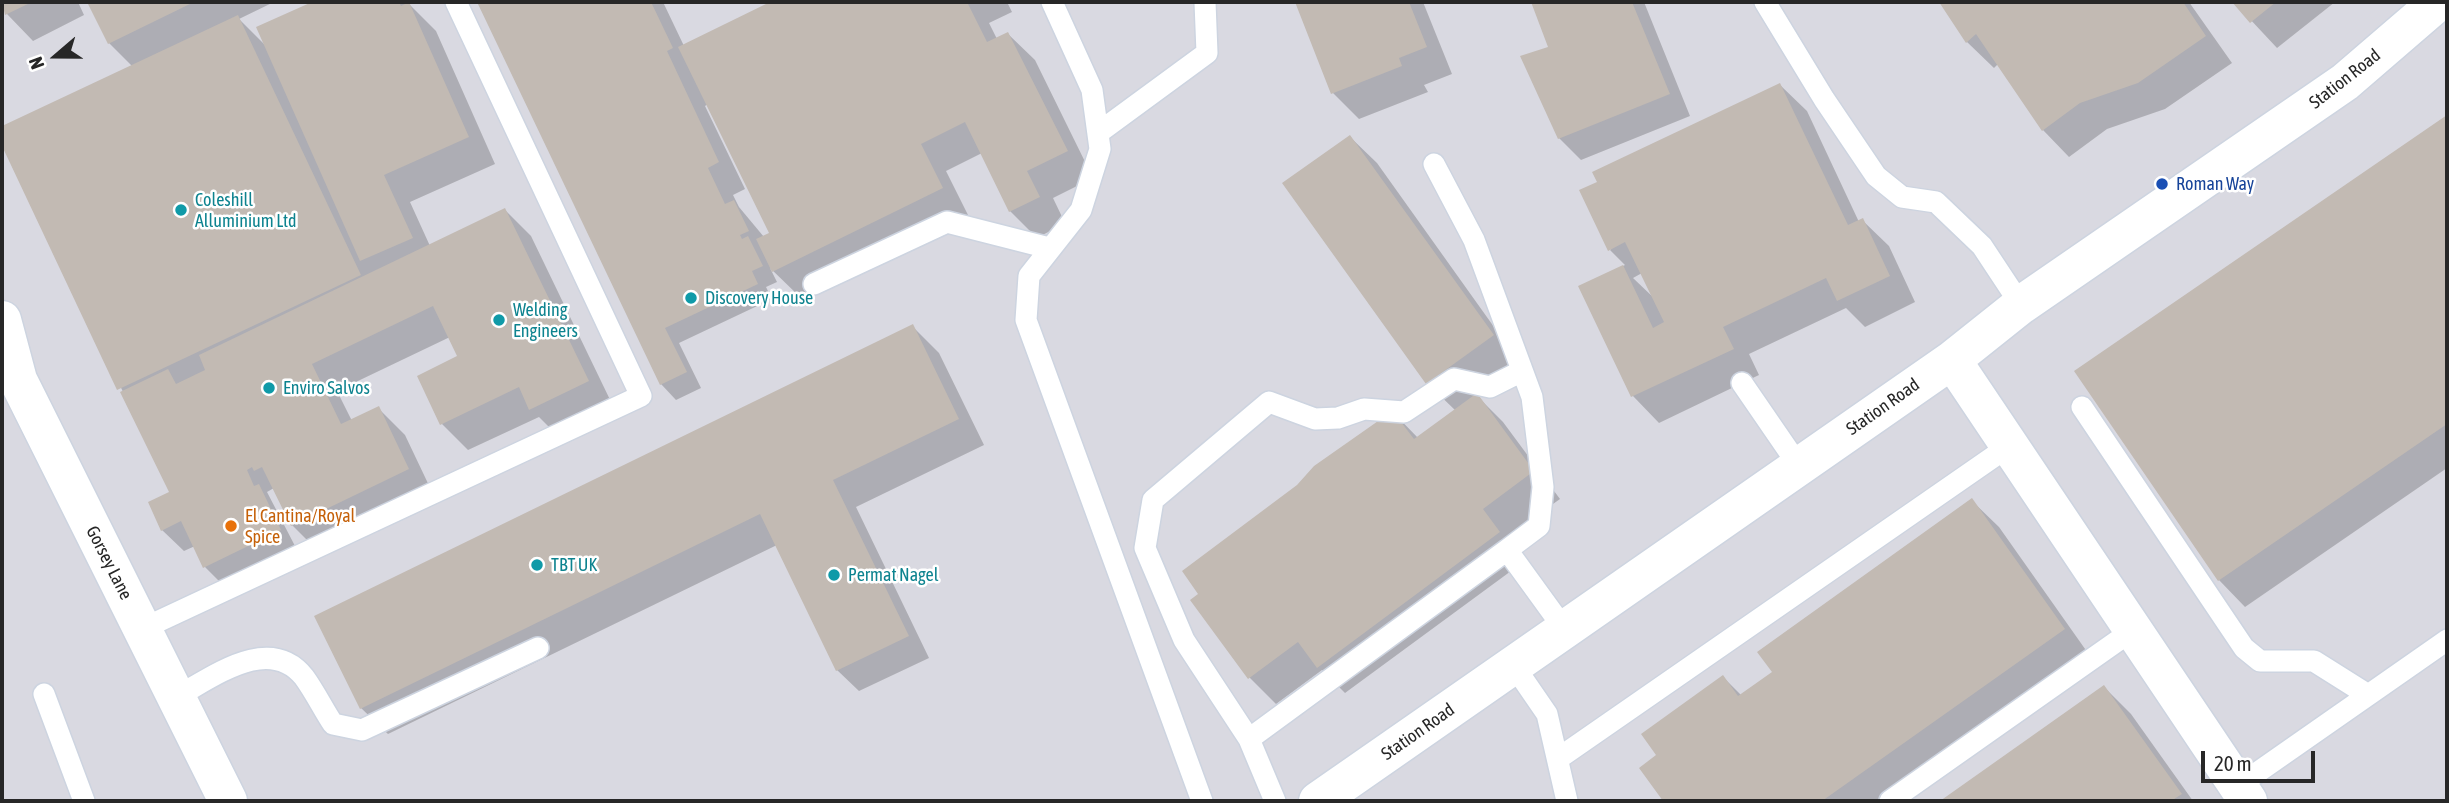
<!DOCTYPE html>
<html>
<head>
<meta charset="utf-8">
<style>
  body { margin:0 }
  #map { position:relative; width:2449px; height:803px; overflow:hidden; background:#eaded7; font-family:"Asap Condensed",sans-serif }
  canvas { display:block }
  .frame { position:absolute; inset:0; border:4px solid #272727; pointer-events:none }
  .north { position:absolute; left:21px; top:21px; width:70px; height:70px; -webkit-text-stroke:5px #fff; paint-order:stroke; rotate:250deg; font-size:19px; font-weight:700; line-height:28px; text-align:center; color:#272727 }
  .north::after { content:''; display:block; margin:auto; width:24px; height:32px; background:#272727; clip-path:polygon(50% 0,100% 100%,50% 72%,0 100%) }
  .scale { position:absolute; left:2201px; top:751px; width:114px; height:32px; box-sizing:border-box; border:4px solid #272727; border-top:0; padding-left:9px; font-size:21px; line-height:24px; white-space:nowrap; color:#272727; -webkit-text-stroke:5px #fff; paint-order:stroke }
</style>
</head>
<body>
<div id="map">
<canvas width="2449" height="803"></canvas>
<div class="frame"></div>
<div class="north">N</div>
<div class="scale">20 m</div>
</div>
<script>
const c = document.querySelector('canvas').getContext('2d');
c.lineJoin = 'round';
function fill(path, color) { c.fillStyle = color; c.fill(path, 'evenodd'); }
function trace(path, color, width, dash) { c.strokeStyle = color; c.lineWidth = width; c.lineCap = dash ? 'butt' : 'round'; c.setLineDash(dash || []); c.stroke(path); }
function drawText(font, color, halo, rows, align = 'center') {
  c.font = font + ' "Asap Condensed",sans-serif'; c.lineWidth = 5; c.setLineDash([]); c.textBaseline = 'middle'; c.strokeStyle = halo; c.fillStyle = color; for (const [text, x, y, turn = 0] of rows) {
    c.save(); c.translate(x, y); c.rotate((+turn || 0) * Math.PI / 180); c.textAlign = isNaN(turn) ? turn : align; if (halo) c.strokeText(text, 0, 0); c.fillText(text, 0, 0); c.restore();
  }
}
fill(new Path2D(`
  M2,2h2445v799h-2445z`), '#d9d9e1');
fill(new Path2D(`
  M2,2h76l6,13 -51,26 -26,-27z
  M89,2h185l-35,17 27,27 -8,-19 58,-25 93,2 27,27 59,133 -85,38 20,44 75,-36 26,26 83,172 -57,27 -18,-18 -71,33 -26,-26 18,-67 -10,-20 -113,54 15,30 26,-13 27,27 29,61 -115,56 -27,-27 -18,-37 -7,4 28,54 -75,36 -15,-15 -10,-21 -11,5 -22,-21 10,-37 -170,-351v-14l130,-62 -23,-23z
  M479,2h184l21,44 90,-44h233l5,10 -23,11 8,16 11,-5 27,26 58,118 -40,20 12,25 -28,15 -27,-27 -28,-58 -36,18 22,44 -168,82 -30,-29 7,14 -11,5 6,12 -93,44 22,45 -25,12 -15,-16zM708,104l64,129 -8,4 -25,-30 -6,-12 12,-6 -40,-83z
  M1297,2h126l29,72 -28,11 4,7 -69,27 -26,-26z
  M1533,2h111l46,114 -109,44 -22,-22 -9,-90z
  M1941,2h248l43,61 -67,46 -58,20 -38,28 -26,-27 -45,-66 -4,4 -27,-26z
  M2234,2h101l-58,46z
  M1780,85l27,26 52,111 3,-2 27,26 26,56 -50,25 -19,-19 -97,46 10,21 -100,48 -26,-27 -53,-109 45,-22 -15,-15zM1642,273l12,25 -21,-20z
  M2447,117v351l-202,139 -26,-27 -143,-209z
  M1350,137l27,26 142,199 -44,32 28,28 57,77 -52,37 18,24 -181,133 -23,-23 -46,34 -26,-26 -57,-77 105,-114 86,-68 4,-12 30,31 38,-27 -29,-28z
  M912,326l27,27 45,92 -128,62 73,151 -70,33 -22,-21 -60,-125 -389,189 -27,-26z
  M1972,501l27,26 91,129 -204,145h-221l-24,-33 17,-12 65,-79 19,19 32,-23z
  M2104,687l27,27 62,87h-250z`), '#0003');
fill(new Path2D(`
  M2,2h30l-27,13z
  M87,2h107l-86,42z
  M312,2h87l2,4 8,-4 60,135 -85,38 29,63 -53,23 -104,-234z
  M477,2h174l22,46 -6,3 52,111 -11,6 17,36 9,-4 15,31 -9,4 2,4 6,-3 15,30 -11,5 6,13 -93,44 22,44 -27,13z
  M770,2h197l20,40 21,-10 60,119 -41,20 13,26 -31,15 -44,-90 -44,22 22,44 -171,84 -16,-33 13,-6 -91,-186z
  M1295,2h114l18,45 -28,11 3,8 -71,28z
  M1531,2h101l38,92 -112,45 -38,-83 28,-9z
  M1939,2h244l23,34 -68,47 -58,20 -38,28 -66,-97 -10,9z
  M2232,2h44l-26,21z
  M238,15l123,260 -244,115 -115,-244v-20z
  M1780,83l68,142 15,-7 27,58 -53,25 -11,-23 -103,49 11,22 -103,48 -53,-111 45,-21 30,63 11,-6 -39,-80 -17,9 -29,-61 18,-8 -5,-10z
  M2447,115v309l-229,157 -144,-210z
  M1350,135l144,200 -68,49 -144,-201z
  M505,208l84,173 -60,29 -10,-23 -79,38 -23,-49 40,-20 -24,-50 -121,58 29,60 38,-18 30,63 -118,57 -29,-59 -8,4 -2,-4 -5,3 7,16 5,-2 22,46 -78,38 -22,-47 -20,10 -13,-29 21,-10 -49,-100 48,-23 8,15 29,-14 -6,-15z
  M913,324l46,95 -126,61 76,156 -73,35 -76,-157 -400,195 -46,-93z
  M1477,393l57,78 -51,38 17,23 -183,136 -19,-26 -50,37 -58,-79 8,-6 -16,-23 115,-86 17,-19 67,-47 7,-14 26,34z
  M1972,498l93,131 -243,172h-159l-24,-33 17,-13 -15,-21 82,-59 15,21 34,-24 -15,-20z
  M2104,685l78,109 -11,7h-231z`), '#c2bab3');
const lane = new Path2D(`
  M1052,2l40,88 8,59 -19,61 -52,66 -3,44 176,481
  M1765,2l59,97 52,77 26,21 34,5 46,44 39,59
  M1098,133l109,-80 -2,-51
  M1434,164l40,76 58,157 11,90 -4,39 -32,24
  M814,284l133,-62 102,26
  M1742,383l57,83
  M2082,407l162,241 16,13h54l54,34
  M142,629l499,-233 -185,-394
  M1514,666l33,48 20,87
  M44,694l40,107
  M176,697c36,-19 93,-64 128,-20 11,15 19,32 29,47l29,6 176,-82
  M1249,739l-65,-99 -39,-92 8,-48 116,-98 46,17 23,-1 26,-9 40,3 50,-33 36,8 32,-16
  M1559,758l450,-312
  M2238,786l209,-146
  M1275,801l-26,-62 258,-189 58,80
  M1890,801l243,-171`);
const street = new Path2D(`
  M2,320l16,60 210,421
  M1952,360l296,441
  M1318,801l634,-441 69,-55 324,-223 93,-80`);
trace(lane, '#cdd4e0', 24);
trace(street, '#cdd4e0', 41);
trace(lane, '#fff', 21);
trace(street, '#fff', 38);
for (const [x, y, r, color] of [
  [2162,184,7,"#1a4fb4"],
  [181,210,7,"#0f9aa8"],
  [691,298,7,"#0f9aa8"],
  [499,320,7,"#0f9aa8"],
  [269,388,7,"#0f9aa8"],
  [231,526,7,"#e8710a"],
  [537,565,7,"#0f9aa8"],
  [834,575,7,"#0f9aa8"]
]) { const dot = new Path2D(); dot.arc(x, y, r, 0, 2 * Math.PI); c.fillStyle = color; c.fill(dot); trace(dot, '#fff', 2.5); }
drawText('18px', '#272727', '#fff', [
  ["Station Road",2345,79,-38],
  ["Station Road",1883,407,-35],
  ["Gorsey Lane",109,563,63],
  ["Station Road",1418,732,-35]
]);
drawText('18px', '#164399', '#fff', [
  ["Roman Way",2176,184]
], 'left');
drawText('18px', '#0d838f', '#fff', [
  ["Coleshill",195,200],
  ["Alluminium Ltd",195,221],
  ["Discovery House",705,298],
  ["Welding",513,310],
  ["Engineers",513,331],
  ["Enviro Salvos",283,388],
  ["TBT UK",551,565],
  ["Permat Nagel",848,575]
], 'left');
drawText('18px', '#c56008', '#fff', [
  ["El Cantina/Royal",245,516],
  ["Spice",245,537]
], 'left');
</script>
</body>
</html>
